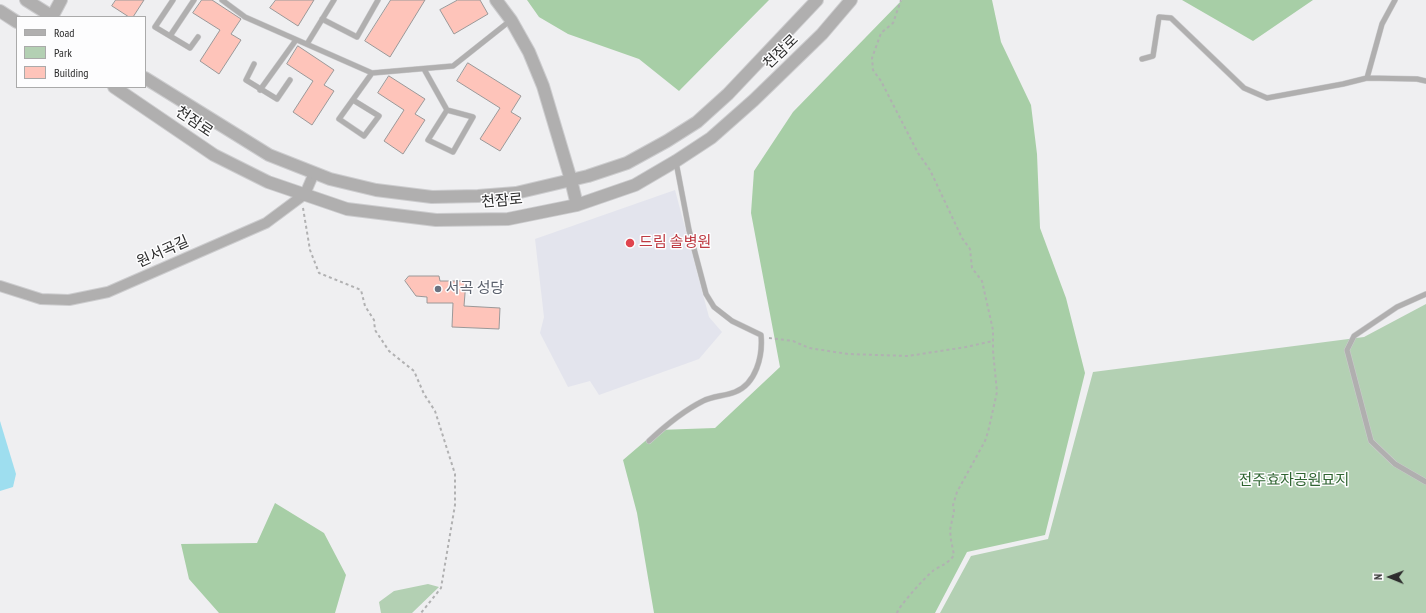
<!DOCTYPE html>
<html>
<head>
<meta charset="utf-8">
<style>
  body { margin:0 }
  #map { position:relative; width:1426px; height:613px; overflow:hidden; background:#efeff1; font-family:"PT Sans Narrow",sans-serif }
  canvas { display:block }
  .legend { position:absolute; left:16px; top:16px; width:130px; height:72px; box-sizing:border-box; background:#fdfdfe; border:1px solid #aaa; margin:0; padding:5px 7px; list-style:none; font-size:12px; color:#2d2d2d }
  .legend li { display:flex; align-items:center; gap:8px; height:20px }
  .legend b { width:20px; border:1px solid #aaa }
  .north { position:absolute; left:1370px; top:557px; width:40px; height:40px; -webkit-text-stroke:3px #fdfdfe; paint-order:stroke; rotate:271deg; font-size:11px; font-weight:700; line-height:16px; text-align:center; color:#2d2d2d }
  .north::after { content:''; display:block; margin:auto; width:14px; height:18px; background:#2d2d2d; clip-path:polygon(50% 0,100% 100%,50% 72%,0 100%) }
</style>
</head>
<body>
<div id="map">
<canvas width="1426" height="613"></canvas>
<ul class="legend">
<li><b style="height:5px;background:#b0afaf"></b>Road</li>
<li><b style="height:11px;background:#b3d0b3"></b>Park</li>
<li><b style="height:11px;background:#fec4ba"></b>Building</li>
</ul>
<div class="north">N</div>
</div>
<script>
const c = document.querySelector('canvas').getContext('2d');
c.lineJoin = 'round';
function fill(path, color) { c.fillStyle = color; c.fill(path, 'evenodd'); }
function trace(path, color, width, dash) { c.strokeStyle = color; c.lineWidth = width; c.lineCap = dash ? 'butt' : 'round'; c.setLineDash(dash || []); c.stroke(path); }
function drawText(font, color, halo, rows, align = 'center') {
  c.font = font + ' "PT Sans Narrow","Noto Sans KR",sans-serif'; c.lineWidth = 3; c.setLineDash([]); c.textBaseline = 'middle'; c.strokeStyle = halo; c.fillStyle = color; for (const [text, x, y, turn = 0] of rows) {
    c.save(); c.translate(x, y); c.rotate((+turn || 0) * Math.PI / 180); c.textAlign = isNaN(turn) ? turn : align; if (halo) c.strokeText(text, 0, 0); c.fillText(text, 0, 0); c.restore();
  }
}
fill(new Path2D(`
  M675,190l34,127 13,15 -23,27 -100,36 -9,-14 -22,6 -28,-54 4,-16 -9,-78z`), '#e3e4ed');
fill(new Path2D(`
  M1426,304v309h-486l31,-57 77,-17 45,-167 271,-35z
  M428,584l11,3 -27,26h-31l-2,-11 15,-11z`), '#b3d0b3');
fill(new Path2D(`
  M527,0h242l-90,91 -40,-32 -71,-25 -29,-17z
  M902,0h90l9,42 30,63 6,49 3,74 26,70 19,75 -40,162 -78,17 -32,61h-281l-17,-100 -14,-53 35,-30 57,-2 65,-61 -29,-154 3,-42 39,-59z
  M1182,0h131l-60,41z
  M275,503l49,30 22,42 -11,38h-116l-30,-34 -8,-35 76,-1z`), '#a7cea6');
fill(new Path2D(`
  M0,421l16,53 -3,13 -13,4z`), '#9edeef');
const building = new Path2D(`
  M116,0h28l-11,17h-4l-17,-11z
  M202,0h10l29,19 -10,15 10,6 -22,34 -19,-13 20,-31 -27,-17z
  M276,0h38l-16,26 -28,-18z
  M391,0h34l-35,57 -25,-16z
  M458,0h22l8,14 -34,20 -14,-24z
  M298,46l36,24 -10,15 10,6 -22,34 -19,-13 20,-31 -26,-17z
  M468,63l53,33 -10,16 10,6 -21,33 -20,-12 20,-31 -43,-27z
  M389,76l36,23 -10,15 10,6 -22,34 -19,-13 20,-31 -26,-17z
  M409,276h30l1,5h26l-2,25 36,2 -1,21 -47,-2 1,-24h-26v-6l-11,-1 -11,-15z`);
fill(building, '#fec4ba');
trace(building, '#9a9898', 1);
const service = new Path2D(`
  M173,0l-18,27 15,9 24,-36
  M222,0l23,17 127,56 81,-7 58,-46
  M322,19l35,18 21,-37
  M170,36l20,12 8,-11
  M307,44l27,-44
  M1142,59l11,-3 6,-39 12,1 73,70 23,10 76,-14 24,-6 50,1 9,2
  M254,64l-8,16 31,19 13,-19
  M424,69l23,41 -19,30 25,12 20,-35 -26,-7
  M1367,78l15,-54 13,-24
  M260,90l36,-50
  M353,100l26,16 -15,20 -25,-17 33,-46
  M1426,294l-29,13 -43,29 -7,14 24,91 24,23 31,18
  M649,441c16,-15 34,-30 54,-40 9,-5 22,-5 32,-9 21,-8 28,-36 26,-57l-29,-14 -18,-14 -8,-13 -17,-64 -13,-68`);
const minor = new Path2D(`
  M0,286l41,13 28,1 39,-8 158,-69 39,-29 9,-21`);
const tertiary = new Path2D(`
  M26,0l27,17
  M496,0l15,20 18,32 14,34 28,94 6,25
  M0,11l17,11
  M52,17l9,-17
  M145,78l124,77 61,24 46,11 56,7 46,-1 38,-3 72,-17 39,-13 40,-22 30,-19 31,-28 89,-94
  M114,87l100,68 54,27 79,27 89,11 72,-1 69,-14 58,-20 41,-24 35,-23 43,-38 68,-66 29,-34`);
trace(service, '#ccccce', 6);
trace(minor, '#ccccce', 12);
trace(tertiary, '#ccccce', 14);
trace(new Path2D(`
  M303,208l7,42 9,23 42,17 4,16 9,14 1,10 14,21 25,20 10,23 11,17 20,63v31l-14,83 -20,25
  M769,338l24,3 16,7 39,6 60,2 58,-9 27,-6
  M897,613c1,-6 31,-39 37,-43 8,-5 15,-7 20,-15l-3,-15 -1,-10 4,-19 -1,-6 4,-13 28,-51 3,-9 9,-40 -4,-41v-21l-11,-49 -10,-13 -2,-19 -8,-11 -32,-68 -12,-17 -37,-72 -8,-11 -1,-12 9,-25 12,-10 8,-23`), '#b1b1b2', 2, [3, 3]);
trace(service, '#b0afaf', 5);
trace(minor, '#b0afaf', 10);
trace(tertiary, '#b0afaf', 12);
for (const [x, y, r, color] of [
  [630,243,5,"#e0444e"],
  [438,289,4,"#6b7280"]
]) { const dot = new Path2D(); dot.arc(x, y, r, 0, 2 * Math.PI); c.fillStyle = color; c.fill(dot); trace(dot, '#fdfdfe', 1.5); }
drawText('15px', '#2d2d2d', '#fdfdfe', [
  ["천잠로",781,52,-44],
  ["천잠로",194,122,34],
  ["천잠로",502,201,-5],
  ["원서곡길",163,252,-24]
]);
drawText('15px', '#be3a42', '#fdfdfe', [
  ["드림 솔병원",639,243]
], 'left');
drawText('15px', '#5b616d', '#fdfdfe', [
  ["서곡 성당",446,289]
], 'left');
drawText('15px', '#2f6431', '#fdfdfe', [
  ["전주효자공원묘지",1294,481]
]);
</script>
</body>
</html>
